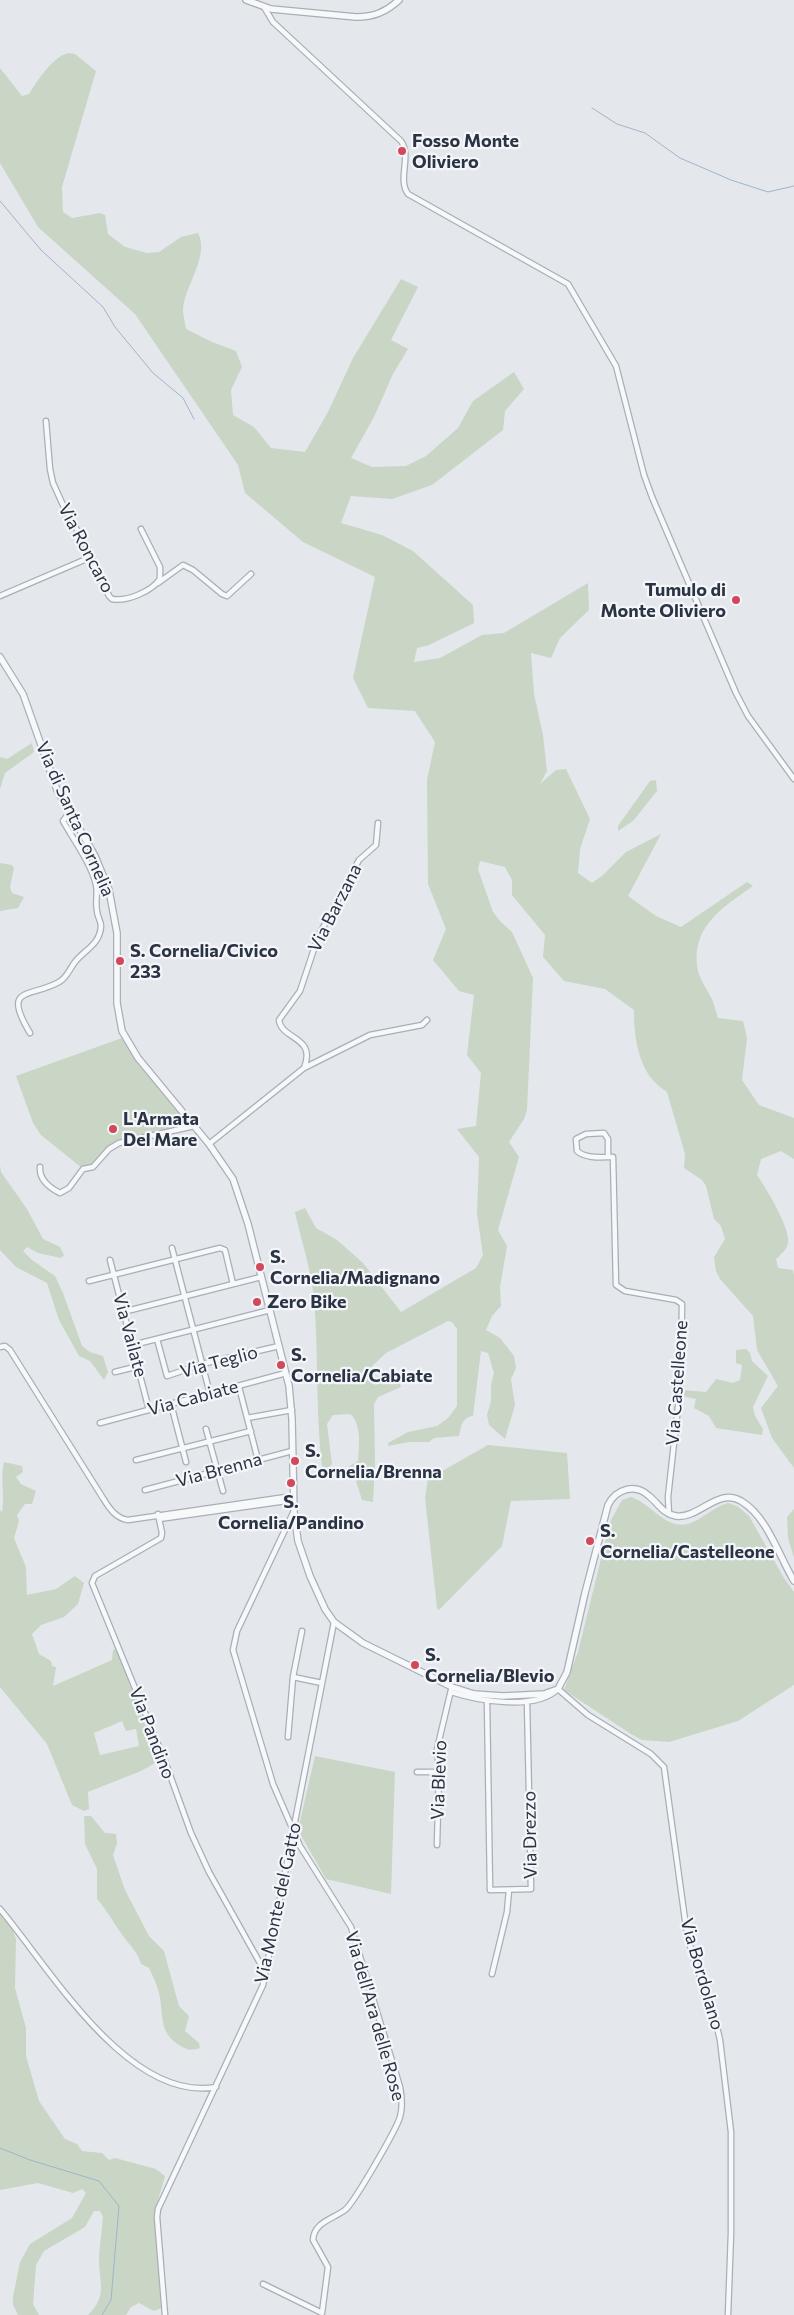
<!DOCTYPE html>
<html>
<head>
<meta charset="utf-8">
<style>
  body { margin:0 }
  canvas { display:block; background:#e4e7ec }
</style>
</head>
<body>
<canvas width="794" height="2315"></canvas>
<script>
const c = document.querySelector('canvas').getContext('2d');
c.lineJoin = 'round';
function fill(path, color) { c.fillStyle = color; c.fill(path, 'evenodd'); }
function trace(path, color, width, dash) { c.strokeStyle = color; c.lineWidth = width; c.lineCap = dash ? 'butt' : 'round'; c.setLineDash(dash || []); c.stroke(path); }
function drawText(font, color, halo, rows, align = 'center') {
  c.font = font + ' Commissioner,sans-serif'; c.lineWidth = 4.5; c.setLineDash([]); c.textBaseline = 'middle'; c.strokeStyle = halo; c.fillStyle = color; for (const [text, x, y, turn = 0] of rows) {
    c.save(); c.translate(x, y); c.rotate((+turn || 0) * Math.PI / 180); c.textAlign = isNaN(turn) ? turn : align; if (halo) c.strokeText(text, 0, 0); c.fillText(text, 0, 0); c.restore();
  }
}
fill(new Path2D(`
  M69,53l6,1 21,17 -34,116 1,25 9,6 28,-5 5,2 3,19 17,13 22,6 12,-1 22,-15 17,-4c12,24 -14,53 -15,77 0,6 2,13 3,19l26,13 24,9 6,16 -11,23 2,25 21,12 17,21 34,4 23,-40 25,-54 48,-79 17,8 -27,53 17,9 -15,25 -19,43 -23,41 21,9 34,-1 20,-10 32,-28 15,-27 41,-29 10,17 -19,22 -2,19 -71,55 -40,14 -41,-3 -10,27 41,12 31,16 60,54 1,18 -45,22 -12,3 -3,14 26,-4 42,-23 22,-2 84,-50 1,27 -29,28 -9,20 -20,-5 3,41 9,41 4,36 -7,13 16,-14 10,-1 24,50 -10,30 -2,24 14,10 11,-8 23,-23 35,-18 -33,62 28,20 25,11 66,-45 6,4c-30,21 -64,42 -55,85 3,11 9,18 14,28 2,6 4,13 6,19l25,3 4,17 -5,42 17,25 35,13v41l-13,-8 -20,8 -4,16c9,13 34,54 31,68 -1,7 -7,11 -12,16l2,9 15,2 1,6v192l-22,-30 -11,-30 17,-22 -21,-36 -4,-34 -33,-37 -4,-8 -2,-14 11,-18 -4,-13 -7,-7 -8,-33 -4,-6 -18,-12 1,-14 -18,-62c-28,-17 -33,-51 -33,-82l-29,-21 -41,-8 -21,-24 2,-22 -33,-40v-15l-7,-13 -25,-6 -2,8 15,43 7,9 12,11 21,46 -6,132 -3,9 -15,23 10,15 -21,73 9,16 -7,41 1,19 -9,10 -6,14 14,8 14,18 2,12 -5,11 4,26 -10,34 -16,-14 -2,-10 4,-14v-16l3,-12 -6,-20 -7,-2 -8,65c-11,1 -12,11 -14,20l-25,2 -5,4h-20l-21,4v-3l20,-11 29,-6 11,-8 9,-12v-77l-5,-7 -4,-1 -62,32 -17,16 1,12 16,-9 12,5 3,10 -23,10 -4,7 1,61 -2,37 -11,-2 -6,-19 -8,-14 10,-6c1,-14 4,-38 -8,-47l-17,1 -6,9 5,40 -9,10c-8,-58 -4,-117 -9,-176 -3,-29 -13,-58 -19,-86l10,-4 11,20 21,12 26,23 38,49 75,-44 7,-13 -6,-41 2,-57 -22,-28 19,-3 5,-53 -14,-18 7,-60 -15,-4 -26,-31 13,-31 -18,-45 -1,-104 8,-38 -20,-31 -47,-3 -15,-30 22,-101 -72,-35 -58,-49 -7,-28 -103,-151 -97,-87 -38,-64v-95l22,28 7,-2c8,-13 25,-39 40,-41z
  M32,743l2,9 -29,21 -5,16v-32l7,2z
  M656,780l1,11 -24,30 -15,10v-5l32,-45z
  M0,863l12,2 2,3 -4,19 2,6 12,4 -6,11 -18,3z
  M122,1038l15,25 52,61 -66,16c-16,7 -24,24 -41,28l-41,-33 -8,-12 -17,-47z
  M0,1165l1,7 26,37 16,30 17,8 4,8 -3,3 -23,-5 -11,-6 -4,4 9,9 23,16 8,17 19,53 8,6 13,4 5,16 -4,8 -14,-19 -11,-5 -20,-36 -12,-37 -31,-16 -16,-17z
  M746,1349l4,4 2,8 16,15 -15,31 2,9 8,13 -1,6 -46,-7 -7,-12 -15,-8 2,-9 -14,-3 1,-6 23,2 10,-13 17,4 7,-3 2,-15 -6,-2v-13z
  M488,1445l79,8 3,46 -59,2 -9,45 -63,64 -2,-2 -12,-110 3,-19z
  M4,1462l18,4 1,6 -7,5 5,7 15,7 -4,13h-7l-8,11 2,6 -5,17 12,29 1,28 29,-6 19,-13 9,7 -6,21 -14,13 -23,8 -9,9 7,20 12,7 1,5 4,1 -3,19 59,-26 1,-10 3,-2 43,113 -18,10 -53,21 1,17 -5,2 -12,-6 -25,-61 -47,-57v-191v14l2,2c3,-17 -2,-34 2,-50zM122,1721l4,10 10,-2 3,17 -39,9 -6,-22z
  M631,1497c21,6 36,37 62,25 13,-6 21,-15 35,-19l9,3 12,10 35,62 10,14v93l-56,36 -69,21 -27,-2 -11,-6 -67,-44 14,-38 32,-130 12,-22z
  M794,1509v49l-6,-20 -1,-21z
  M315,1756l80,16 -4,122 -65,-15 -28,-49z
  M84,1816h7l14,17 11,1 1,9 -4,12 12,35 24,46 15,15 15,55 10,10 -4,15 14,12 1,5c-8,3 -14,2 -21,-3 -21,-13 -15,-31 -20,-52 -2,-8 -6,-17 -10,-25l-8,-4c-4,-14 -13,-20 -20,-31 -8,-11 -14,-23 -24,-34v-30l-12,-25z
  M0,1912l12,16 4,11 -1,49 11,40v28l13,45 26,38 12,5 5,7 20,2 7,7 6,-2 41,11 9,7 -11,38 7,94 -7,3 -15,-8 -8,4 -5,8h-38c21,-20 10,-34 11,-59 1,-13 3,-26 4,-39l-3,-6h-6l-9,16 -41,24 -8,14 -3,39 6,11h-21l-5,-10v-8l7,-35 10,-18 42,-26 14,-25 -4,-4 -9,4 -35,-10 -38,7z`), '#c9d6c5');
trace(new Path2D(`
  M592,108l25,16 28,9 35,25 51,22 37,12 26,-6
  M0,201l41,49 62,57 12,20 38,46 30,25 11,21
  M0,2148l30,12 69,21 20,25 -8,94 -9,15`), '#9fb4cc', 1);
const minor = new Path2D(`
  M264,7l9,15 128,119c11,15 -4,38 7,53l160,90 48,82 28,109 8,22 84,196 12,23 46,63
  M46,421l4,48 3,14 10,22 23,41 23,50 3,3c15,3 40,-8 48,-20v-12l-19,-38
  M158,583l25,-18 10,5 29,24 5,2 24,-22
  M0,596l91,-39
  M30,1033c-29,-48 1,-35 29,-51 8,-4 11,-14 16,-20 9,-12 25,-17 26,-36 0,-5 -4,-10 -4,-15 -2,-8 1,-17 -1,-26 -4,-20 -23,-46 -33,-64l7,-9
  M304,1068l66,-33 52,-10 5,-5
  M209,1144l95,-76c13,-32 -23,-28 -25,-48l21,-29 18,-54 41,-77 17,-15 2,-22
  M608,1157v-18l-4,-6 -18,1 -10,5 1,12c9,8 25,6 36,6l3,128 9,6 51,9 6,4 -1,76 -13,117 1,17
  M40,1167c-1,13 10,21 20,26l9,-5 14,-19 10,-2 16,-18 10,-6 75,-17
  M172,1248l38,146
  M110,1260l39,150
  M89,1281l131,-33 5,2 8,34
  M123,1312l138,-35
  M157,1339l10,37 35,-12 77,-18
  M133,1345l137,-35
  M0,1347l5,-1 5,4 91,145c7,11 13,23 27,25l165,-24
  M115,1372l24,-6
  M239,1387l19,73
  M171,1404l15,58
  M247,1418l45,-8
  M100,1423l186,-50
  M206,1429l17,62
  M136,1460l115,-29
  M145,1490l147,-39
  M158,1514l4,19 -1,5 -66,38 -3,7 74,181 25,69 18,39 56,100
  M159,1519l134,-19
  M293,1677l29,6
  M451,1692c28,9 84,19 107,-3l30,26 63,39 13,13 22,160 6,27 22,60 6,26 11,92v101l-3,82
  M487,1701l3,189 41,-1 -4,-188
  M288,1737l5,-60 9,-46
  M417,1772h22
  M437,1845l2,-74 -2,-22 14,-59
  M0,1909c49,58 128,194 216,178
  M492,1974l15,-62 2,-22
  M263,2284l59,29 6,-46 -15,-27c1,-18 20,-21 32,-30 9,-7 51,-80 55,-93 3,-10 2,-19 0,-30l-49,-160 -51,-81 -27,-62 -40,-134 4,-19 56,-118
  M165,2315l-8,-98 1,-8 105,-224 71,-363`);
const tertiary = new Path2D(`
  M246,0l25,9 85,8c18,0 30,-5 43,-17
  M0,657l23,37 34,96 38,66 14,34 8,43v70l5,28 16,27 71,86 24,35 15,45 41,162 3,33 2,93 4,29 12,35 15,33 9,13 29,21 89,44 22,7 29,2 41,-2 14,-5 9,-17 18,-79 23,-88c8,-16 27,-22 41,-9 10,8 14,18 27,20 23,3 42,-29 65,-15 26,15 38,55 53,80`);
trace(minor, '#a9aeb7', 7);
trace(tertiary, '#a9aeb7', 8);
trace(minor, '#f7f8fa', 4.5);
trace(tertiary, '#f7f8fa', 5.5);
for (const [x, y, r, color] of [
  [402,151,5,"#d1495b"],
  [736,600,5,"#d1495b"],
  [120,961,5,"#d1495b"],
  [113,1129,5,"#d1495b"],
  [260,1267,5,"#d1495b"],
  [257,1302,5,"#d1495b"],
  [281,1365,5,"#d1495b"],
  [295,1461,5,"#d1495b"],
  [291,1483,5,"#d1495b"],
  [590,1541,5,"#d1495b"],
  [415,1665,5,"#d1495b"]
]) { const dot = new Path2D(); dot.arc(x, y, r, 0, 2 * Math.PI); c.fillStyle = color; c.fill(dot); trace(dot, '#f4f6f9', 2); }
drawText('bold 18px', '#2b3445', '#f4f6f9', [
  ["Fosso Monte",412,141],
  ["Oliviero",412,162],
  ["Tumulo di",726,590,"right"],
  ["Monte Oliviero",726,611,"right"],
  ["S. Cornelia/Civico",130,951],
  ["233",130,972],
  ["L'Armata",123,1119],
  ["Del Mare",123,1140],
  ["S.",270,1257],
  ["Cornelia/Madignano",270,1278],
  ["Zero Bike",267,1302],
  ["S.",291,1355],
  ["Cornelia/Cabiate",291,1376],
  ["S.",305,1451],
  ["Cornelia/Brenna",305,1472],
  ["S.",291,1502,"center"],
  ["Cornelia/Pandino",291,1523,"center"],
  ["S.",600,1531],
  ["Cornelia/Castelleone",600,1552],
  ["S.",425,1655],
  ["Cornelia/Blevio",425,1676]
], 'left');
drawText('18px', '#2b3445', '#f4f6f9', [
  ["Via Roncaro",86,548,62],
  ["Via di Santa Cornelia",75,819,66],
  ["Via Barzana",335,908,-63],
  ["Via Vailate",130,1335,75],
  ["Via Teglio",219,1362,-15],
  ["Via Castelleone",677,1383,-86],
  ["Via Cabiate",193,1398,-15],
  ["Via Brenna",219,1470,-15],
  ["Via Pandino",152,1733,69],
  ["Via Blevio",439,1780,-88],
  ["Via Drezzo",530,1835,-91],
  ["Via Monte del Gatto",278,1903,-78],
  ["Via Bordolano",702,1974,74],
  ["Via dell'Ara delle Rose",375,2016,74]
]);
</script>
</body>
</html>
